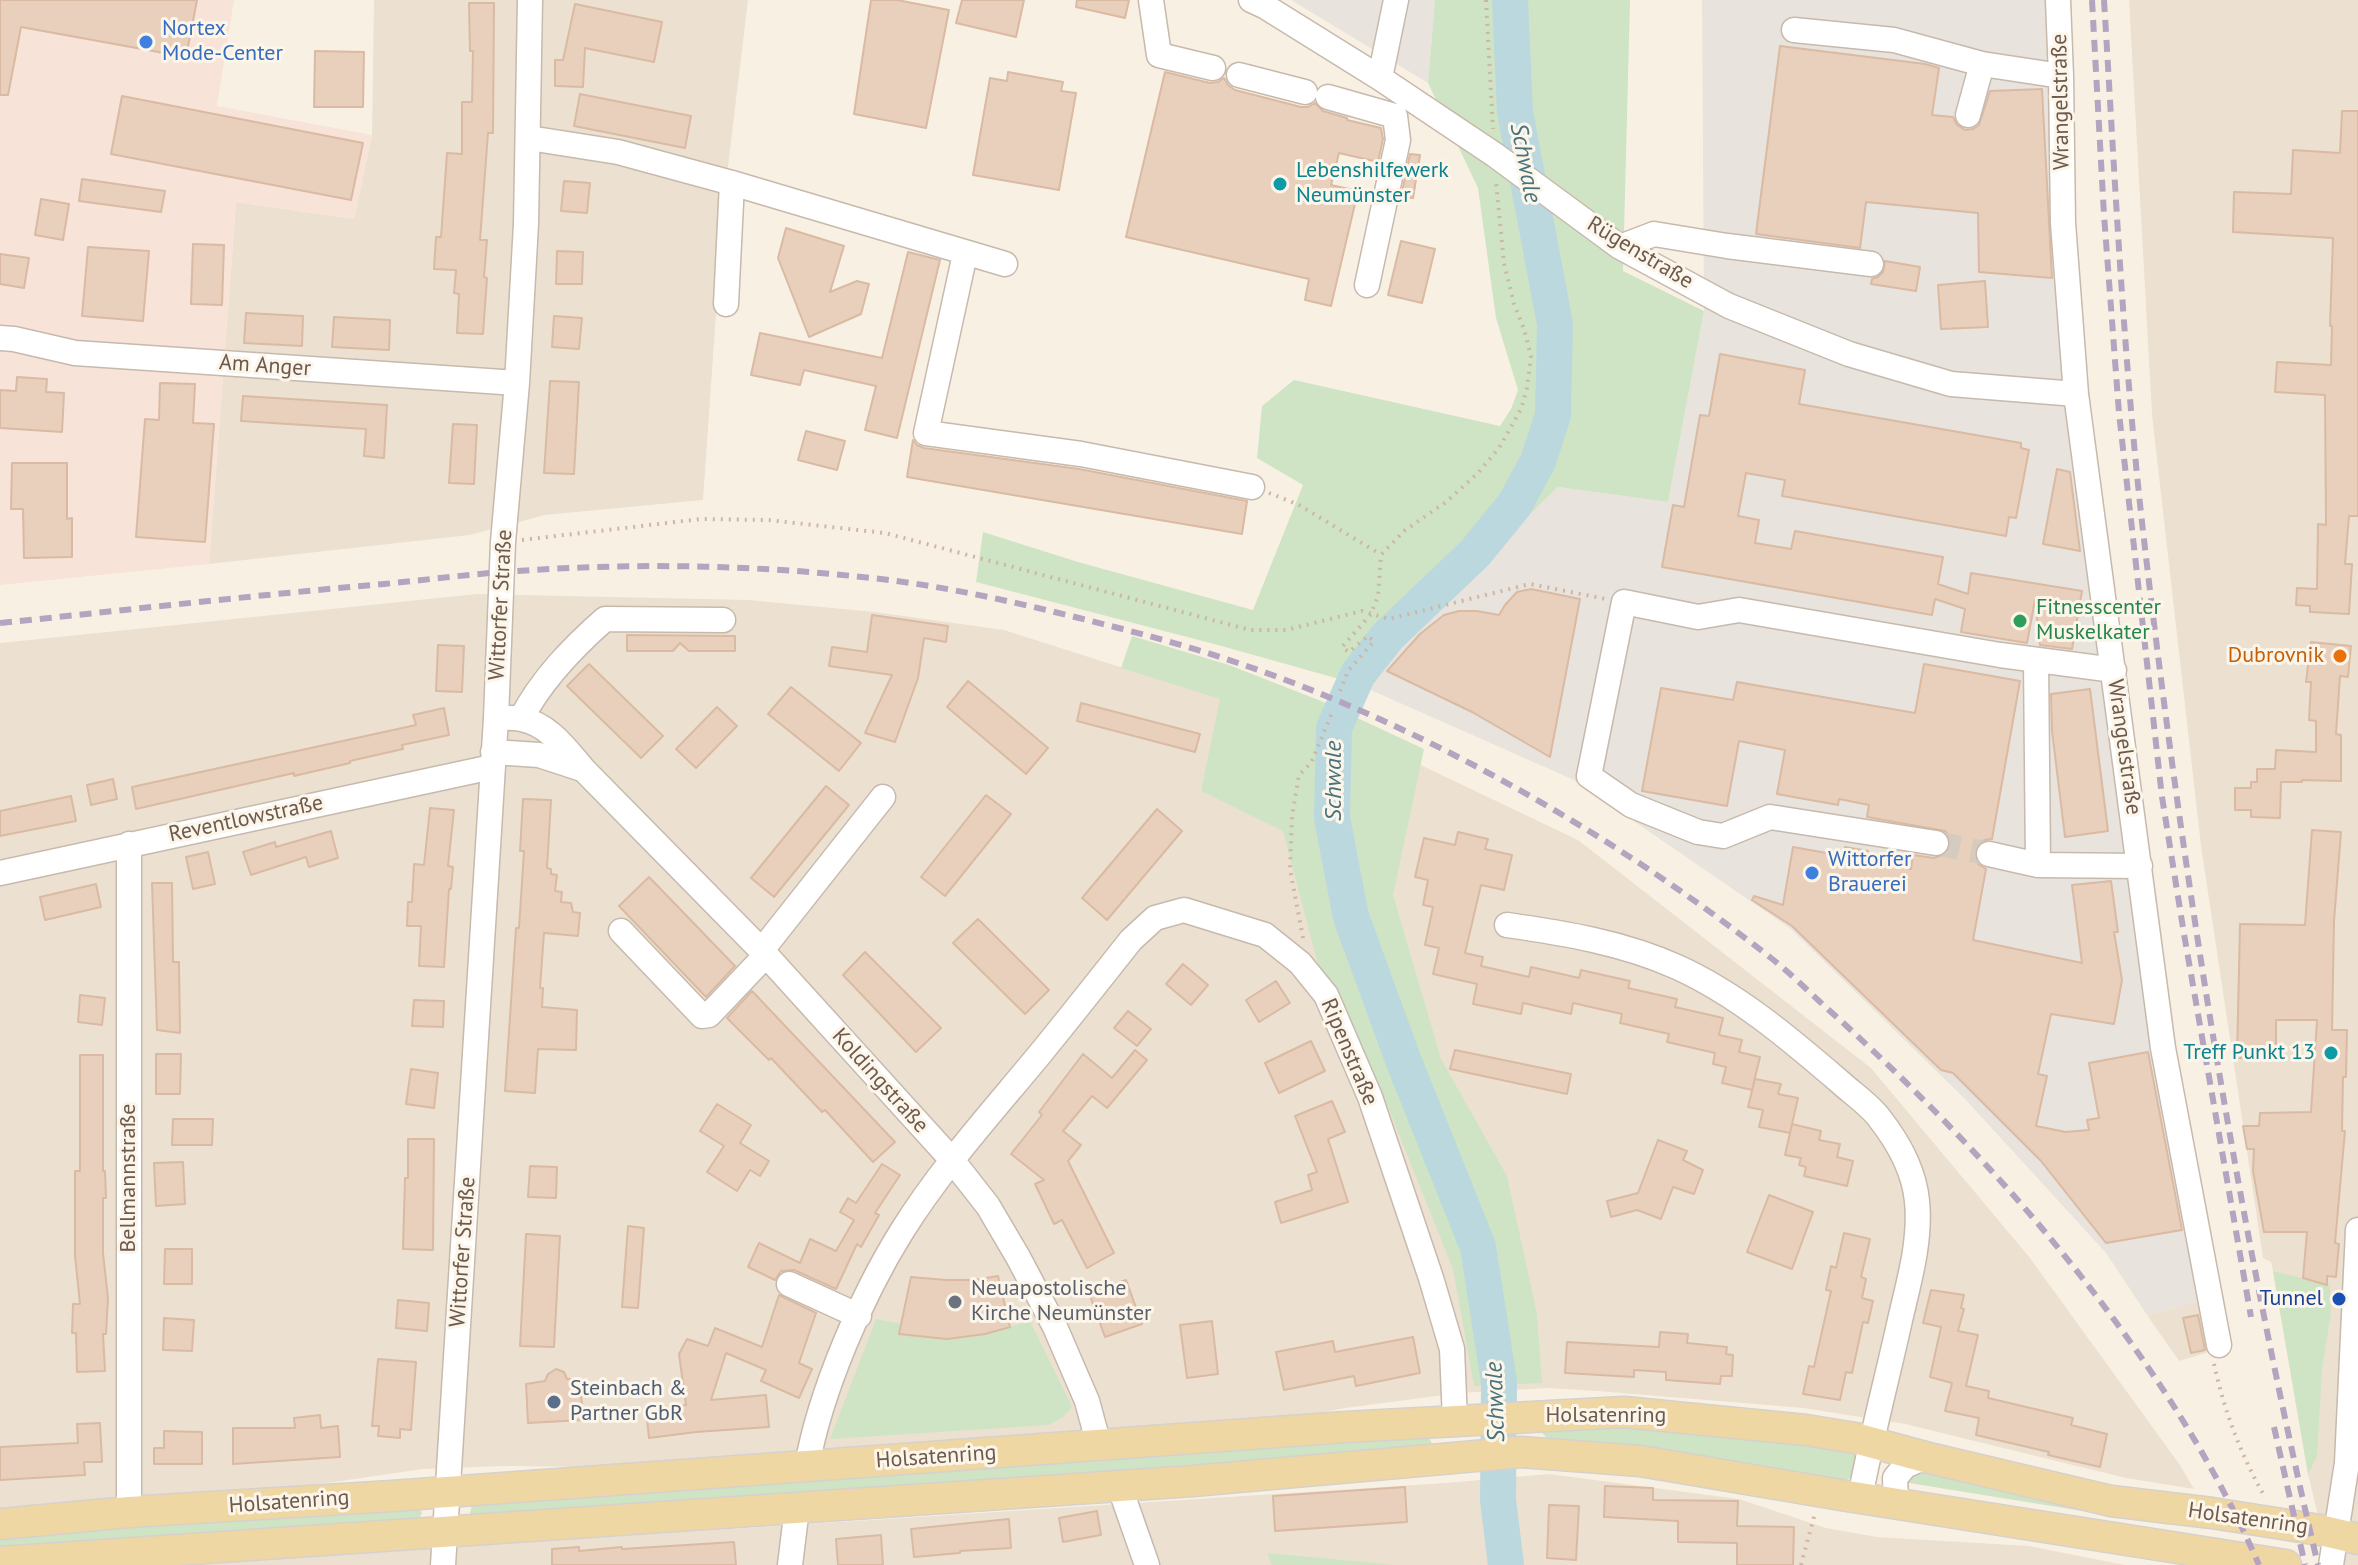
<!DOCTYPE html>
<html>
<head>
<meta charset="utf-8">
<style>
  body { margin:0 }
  canvas { display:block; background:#f8f1e3 }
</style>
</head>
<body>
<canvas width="2358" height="1565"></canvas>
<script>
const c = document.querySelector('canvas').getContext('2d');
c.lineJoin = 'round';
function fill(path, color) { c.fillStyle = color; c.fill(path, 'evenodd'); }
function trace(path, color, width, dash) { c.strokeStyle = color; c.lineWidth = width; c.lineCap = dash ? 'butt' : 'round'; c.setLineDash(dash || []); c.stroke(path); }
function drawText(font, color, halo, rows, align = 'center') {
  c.font = font + ' "PT Sans",sans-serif'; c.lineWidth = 6; c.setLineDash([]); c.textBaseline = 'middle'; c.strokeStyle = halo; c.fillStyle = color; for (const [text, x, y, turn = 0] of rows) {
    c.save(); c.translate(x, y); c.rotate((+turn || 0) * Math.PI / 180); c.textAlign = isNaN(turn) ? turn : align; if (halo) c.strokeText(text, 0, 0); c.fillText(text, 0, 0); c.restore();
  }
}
fill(new Path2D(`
  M374,0h374l-24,200 -21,300 -158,15 -75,20 -261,29 27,-362 118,17 18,-84z
  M2129,0h229v1565h-28l-22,-91 -35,-203 -2,-9 -8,-4 -62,-412 -49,-431z
  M477,594l272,6 126,12 129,18 402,128 172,82 293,228 159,190 150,207 14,24 -68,-11 -221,-54 -102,-16 -206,-17 -49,-3 -88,5 -115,15 -152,30 -420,31 -269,-3 -81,3 -294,43 -129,12v-881z
  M2210,1298l9,47 -13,8 -27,8 -32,-46z
  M1549,1474l190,25 87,29 51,9 152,9 96,19h-1953l1274,-82z`), '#ece1d1');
fill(new Path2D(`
  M0,0h234l-17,106 155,29 -18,84 -118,-17 -27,362 -209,21z`), '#f7e3d8');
fill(new Path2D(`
  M1291,0h144l-7,83z
  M1702,0h356l18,394 134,904 -63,17 -41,-62 -141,-154 -174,-170 -217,-149 -217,-96 201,-197 110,15 36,-191z`), '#e8e3dd');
fill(new Path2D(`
  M1435,0h195l-7,271 81,40 -36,191 -110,-15 -201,197 -139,-39 -242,-63 7,-50 95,30 175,48 50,-125 -46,-27 5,-52 32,-26 206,46 11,-17 7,-19 -22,-72 -18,-130 -50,-105z
  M1132,636l97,29 92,36 103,48 -31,146 48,164 66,117 30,138 5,69 -68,3 -21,-117 -71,-177 -56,-97 -43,-164 -82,-40 19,-92 -99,-31z
  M2273,1271l57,14 1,27 -9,57 -5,88 -9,17z
  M876,1319l25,5 46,15 38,-5 45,-13 42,86 -9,10 -15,8 -218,14z
  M1545,1426l170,2 144,25 -6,24 -8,3 -217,-35 -81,-7 -5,-5z
  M1428,1435l4,9 -5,8 -954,66 -3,-4 2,-10z
  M1928,1469l241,50v6l-260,-42 -2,-3 9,-8z
  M419,1507l3,6 -3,6 -419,34v-20z
  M1267,1553l129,12h-124z`), '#cfe4c4');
trace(new Path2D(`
  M1506,1565l-8,-65 1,-118 -21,-135 -74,-185 -53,-145 -19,-99 2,-90 24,-54 30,-38 87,-83 40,-49 23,-43 15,-46 2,-91 -40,-212 -5,-112`), '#bbd8df', 36);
const building = new Path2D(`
  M0,0h197l-11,57 -165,-30 -13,68h-8z
  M871,0h26l52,10 -23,118 -72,-14z
  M962,0h62l-8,37 -60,-14z
  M1077,0h52l-4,18 -49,-11z
  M469,3h25l-1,130h-5l-8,107h7l-3,37 3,1 -4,56 -26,-1 2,-39 -5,-1 2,-23 -22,-1 2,-32h5l6,-84 15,1v-52h10l1,-51h-3z
  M575,4l87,18 -8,40 -69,-14 -2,39 -28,-1v-26h8z
  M1780,46l145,18 14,4 -7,47 21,2 4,8 8,5 8,-1 6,-4 11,-34 52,-2 10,189 -73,-6 -1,-59 -112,-11 -6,46 -104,-14z
  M315,51l49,1 -1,55h-49z
  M1008,72l55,10 -2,9 15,2 -17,97 -86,-15 17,-97 17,3z
  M1165,72l45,11 8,-1 6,-4 4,7 7,5 66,17h7l7,-4 8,8 24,7v2l34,8 2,11 -5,23 -39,-9 -8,32 27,6 -27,115 -26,-6 4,-21 -183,-42z
  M580,94l111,22 -6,32 -111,-22z
  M122,96l241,47 -12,57 -240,-46z
  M2342,111h16v405h-9l-4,48h7l-3,50 -39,-2v-6l-14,-1 1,-17 20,1 1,-65 8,1 -1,-130 -50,-3 2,-30 54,3 1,-39h-2l3,-88 -100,-6 1,-40 57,2 2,-44 47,3z
  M1410,154l10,1 -7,43 -12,-1z
  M82,179l83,12 -4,21 -82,-11z
  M564,181l26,2 -3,30 -26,-2z
  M41,199l28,5 -6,36 -28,-5z
  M786,228l58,18 -14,46 27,-11 12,3 -8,30 -52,23 -31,-79z
  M1401,241l34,8 -13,54 -34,-8z
  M193,244l31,1 -2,60 -31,-1z
  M88,247l61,4 -6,70 -61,-5z
  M557,251l26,1 -1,32h-26z
  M908,252l32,8 -43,178 -32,-8 11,-44 -72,-16 -4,15 -49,-10 9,-42 122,25z
  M0,254l29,4 -5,30 -24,-4z
  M1885,261l35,6 -4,24 -45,-7 1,-5 6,-2 5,-5z
  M1985,281l3,46 -47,2 -3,-44z
  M246,313l57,3 -1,30 -58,-3z
  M554,316l28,2 -3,31 -27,-2z
  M334,317l56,3 -1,30 -57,-3z
  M1720,354l85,16 -6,34 222,39v5l8,2 -13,68 -7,-1 -3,19 -224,-40 3,-16 -39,-7 -8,43 21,4 -4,23 36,6 4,-18 148,26 -5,27 30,10 3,-21 111,18 -10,58 -32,-4 -5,-45 -8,43 -66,-11 4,-23 -30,-10 -3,16 -270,-48 11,-62 11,2 16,-92 9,1z
  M17,377l30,2 -1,13 18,1 -2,39 -62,-4v-38l16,1z
  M550,381l29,1 -5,92 -30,-1z
  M160,383l35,1 -2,39 21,1 -9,118 -69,-5 9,-118 14,1z
  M243,396l144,9 -3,53 -20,-2 2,-27 -125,-8z
  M453,424l24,1 -3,59 -25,-1z
  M806,431l39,10 -8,29 -39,-10z
  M913,440l4,5 7,3 155,21 168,32 -5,33 -335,-57z
  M12,463h55v56l5,-1v39l-48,1 -1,-49h-12z
  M2057,469l13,3 10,79 -37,-7z
  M1531,589l49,10 -30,158 -78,-45 -85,-41 33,-37 24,-19 15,-4h18l22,4 6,-10 12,-13z
  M872,615l76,11 -2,16 -22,-4 -6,40 -23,64 -30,-9 27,-58 -63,-9 3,-19 35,5z
  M627,635l108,1v15h-46l-9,-8 -7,8h-46z
  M2311,642l40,4 -3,31 -8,-1 -4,58 5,1v46l-39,-1v2h-21l-1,36 -29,-1v-7h-16v-22h16v-6h6v-13h18l1,-19 40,2v-31l-7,-1 2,-38h-5z
  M438,645l26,1 -2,46 -26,-1z
  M589,664l74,72 -22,22 -74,-72z
  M1924,664l96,17 -28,158 -7,1 -6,3 -5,9 4,12 8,5 -13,71 109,23 -10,-78 39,-4 7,51h-4l8,48 -8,44 -63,-10 -13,60 9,2 -11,50 30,6 23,-2 -2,-10 12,-2 -10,-55 59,-11 34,178 -76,13 -65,-82 -88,-88 -12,-3 -149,-144 -40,-26 2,-4 29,9 10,-58 50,9 2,-9 23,4 -1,10 44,8 2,-14 21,3 13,-5 4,-8 -1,-8 -5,-6 -78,-14 2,-12 -30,-6 -1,6 -61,-11 8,-44 -46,-9 -12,65 -85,-15 19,-103 72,12 4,-18 178,31z
  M968,681l80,67 -22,26 -79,-67z
  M791,687l70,56 -22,28 -71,-57z
  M2090,689l18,142 -43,6 -13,-106 -1,-37z
  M1081,703l119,31 -5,18 -118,-31z
  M717,707l20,19 -41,42 -20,-19z
  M444,708l5,27 -47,10 1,4 -53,12v2l-56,13v-3l-158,36 -4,-22 284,-62 -3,-10z
  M113,779l4,20 -26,6 -4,-20z
  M826,786l23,19 -75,92 -23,-19z
  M986,795l25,19 -66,82 -24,-19z
  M71,796l5,25 -76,15v-25z
  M523,799l28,1 -4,68 4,1v5l6,1 -2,16 7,1 -1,10 10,1 2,9 7,1 -2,23 -34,-3 -4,55h3l-1,19 35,3 -1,40 -38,-1 -3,44 -30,-2 11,-163h3l5,-77h-4z
  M430,808l24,2 -6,56 5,1 -2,22h-2l-5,78 -25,-1 2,-40h-14l1,-24h4l2,-38 10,1z
  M1157,809l25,22 -75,89 -25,-22z
  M2312,830l29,2 -7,89 -2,109h15l-1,47h-3l-1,54h3l-10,112 4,1 -3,33 -9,-1v9l-24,-7 4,-46h-43l-11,-61 1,-22h-7l-4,-23h16l1,-13 51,-1 6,-92h-41v39l-39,-1 3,-134 65,1z
  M331,831l7,27 -29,9 -3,-10 -55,18 -8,-23 32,-10 1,5z
  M1458,832l30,7 -3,10 27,6 -8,35 -23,-5 -16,68 18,4 -2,9 48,11 2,-10 48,11 2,-8 49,11 -2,7 49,11 -2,8 48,11 -4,17 23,5 -3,12 21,5 -8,33 -30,-7 4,-16 -13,-3 2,-11 -48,-11 2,-8 -49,-11 2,-9 -49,-11 -2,11 -48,-11 -2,11 -48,-10 4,-20 -44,-10 6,-26 -14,-3 8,-38 -10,-2 5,-25 -13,-3 9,-39 31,7z
  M208,852l7,32 -22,5 -7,-32z
  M649,877l86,89 -29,31 -87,-91z
  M152,883h20l1,79h6l1,71 -23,-3z
  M96,884l5,23 -56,13 -5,-23z
  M978,919l71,71 -24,24 -72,-71z
  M865,952l76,76 -25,24 -73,-77z
  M1183,964l25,21 -17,20 -25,-21z
  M1276,981l14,22 -31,19 -13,-22z
  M752,991l143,151 -22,20 -48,-52 -3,2 -51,-54 -2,2 -42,-42z
  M80,995l25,3 -3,27 -24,-3z
  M414,1000l30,1 -1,26 -31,-1z
  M1128,1011l23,18 -14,17 -23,-18z
  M1311,1041l14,30 -46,22 -14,-30z
  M1135,1050l12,10 -40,48 -15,-12 -29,35 18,14 -13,16 46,92 -27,15 -25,-48 -8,4 -19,-40 9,-4 -33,-26 31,-39 -3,-3 44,-58 29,24z
  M1455,1050l116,24 -4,20 -117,-25z
  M156,1054h25l-1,40h-24z
  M80,1055h23v116h2l1,27h-3v55l5,45 -2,36h-3l2,37 -28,1 -1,-39h-4l1,-29h7l-5,-48v-85h5z
  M411,1069l27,4 -4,35 -28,-4z
  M1755,1079l26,5 -3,10 20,4 -8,35 -31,-6 4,-17 -15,-3z
  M1332,1101l13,31 -17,7 20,63 -67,21 -6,-21 37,-12 -4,-15 9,-3 -22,-56z
  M717,1104l34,21 -11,18 29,18 -9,15 -10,-6 -13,21 -30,-19 17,-26 -24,-15z
  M173,1119h40l-1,26h-40z
  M1792,1124l29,7 -2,9 21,4 -3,13 16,4 -6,25 -43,-10 2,-9 -7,-2 2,-7 -16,-3z
  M408,1139h26l-1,111 -30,-1 2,-71h3z
  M1658,1140l29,11 -4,9 20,10 -9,24 -21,-7 -12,32 -24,-9 -26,7 -4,-16 31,-8z
  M183,1162l2,42 -29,2 -2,-43z
  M882,1164l18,11 -25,38 4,2 -18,32 -4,-3 -21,45 -42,-19 -13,1 -6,9 -27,-13 11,-24 41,20 10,-24 26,12 18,-31 -14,-8 8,-14 8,5z
  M530,1166l27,1 -1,31 -28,-1z
  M1769,1195l44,17 -21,57 -45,-17z
  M628,1226l16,2 -6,80 -16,-1z
  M1844,1233l26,6 -9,38 5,2 -4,19 11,3 -5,22 -5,-1 -11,51 -6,-1 -6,28 -37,-6 6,-28 5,1 17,-76 -5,-1 5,-24 5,2z
  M526,1234l34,2 -6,111 -34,-1z
  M165,1249h27v35h-28z
  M998,1276l12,51 -25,7 -38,5 -48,-5 12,-57 35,3h28z
  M1126,1280l16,44 -37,13 -16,-44z
  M1931,1290l33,5 -3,13 3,1 -6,22 20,4 -12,51 23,5 -1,7 85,20 -2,7 36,9 -7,33 -52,-12 1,-3 -73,-17 3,-17 -34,-7 7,-28 -22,-6 11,-50 -18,-4z
  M779,1295l37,18 -17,50 13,6 -13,29 -38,-17 5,-11 -40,-17 -15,47 55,-5 3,32 -73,5 -47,6 -3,-28 40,-5 -7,-51 8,-15 21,7 7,-18 47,19z
  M398,1300l31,3 -2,28 -31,-3z
  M2198,1315l7,35 -14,3 -8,-35z
  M164,1318l30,2 -2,31 -29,-1z
  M1212,1321l6,53 -31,4 -7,-53z
  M1660,1332l28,2 -1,9 40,4 -1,7 7,1 -1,21h-11l-1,8 -54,-4v-8l-32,-2v7l-69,-4 2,-31 92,5z
  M1413,1337l7,36 -64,13 -2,-10 -70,14 -8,-38 57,-11 2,11z
  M378,1359l38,3 -5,68 -11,-1v9l-22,-2 1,-10h-7z
  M556,1369l8,3 3,7h13l3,41 -55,3 -2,-39 19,-3 3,-7z
  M320,1415l1,13 17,-2 2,31 -107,7v-36h62l-1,-10z
  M100,1423l2,39h-18l1,13 -85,5v-33l78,-4 -1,-19z
  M164,1431l38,1v32h-48v-16h10z
  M1605,1486l48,2v12l85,1 -1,25 57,1 -1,38h-56v-22l-59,-1v-21l-74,-4z
  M1405,1487l2,35 -132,9 -2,-35z
  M1549,1505l30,1 -3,54 -29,-2z
  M1097,1511l4,24 -38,7 -4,-24z
  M1009,1519l2,29 -51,3v2l-46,4 -3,-28z
  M881,1535l2,30h-45l-2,-26z
  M734,1542l2,23h-184v-16l27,-2v4l43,-4v2z`);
fill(building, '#e8d0bd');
trace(building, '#dabaa2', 2);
trace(new Path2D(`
  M1936,843l53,11`), '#d5cbbe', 24, [24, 12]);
const minor = new Path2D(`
  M1151,0l8,55 54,13
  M1251,0l15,7 114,71 115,77 125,92 109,59 120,48 102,30 125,10
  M2058,0l3,76 2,147 13,171 87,654 56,297
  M1794,30l100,10 88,24
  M1239,75l66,17
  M1380,78l16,-78
  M1328,97l67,19
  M1968,115l14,-51 79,12
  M529,138l89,14 114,31 273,81
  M1620,247l34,-13 73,12 144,18
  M965,254l-39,179 155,21 171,33
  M1367,285l31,-145 -3,-24
  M726,304l6,-121
  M0,338l14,1 61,14 442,30
  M2036,660l2,205
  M496,718c8,0 17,-1 25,1 28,5 46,31 63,51l182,185 186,205 36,46 30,51 37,70 32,74 12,44
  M521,719c20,-39 51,-71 84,-100l118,1
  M493,752l46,3 43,14
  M1936,843l-166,-26 -47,19 -25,-4 -67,-27 -42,-29 35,-174 74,15 41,-7 261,45 114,15
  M129,844v668
  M1989,854l49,11 102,1
  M0,873l492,-106
  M1507,925c57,8 117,18 170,42 60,27 113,72 163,115 13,12 30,23 40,37 18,23 34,52 37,82 4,40 -8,80 -17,119 -13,59 -29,118 -40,178
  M621,931l81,85 7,-1 57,-60
  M762,950l121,-153
  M789,1284l70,32
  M807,1466c13,-74 55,-171 95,-235 40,-64 91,-120 138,-177 31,-38 61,-76 91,-114l24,-22 29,-8 81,25 35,28 26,32 44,102 61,181 21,71 3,72
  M1119,1485l28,80
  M1896,1503l-1,-25 10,-12 20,-9
  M443,1565l53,-847 7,-176 14,-159 9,-159 4,-224
  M790,1565l7,-57
  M2331,1565l16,-102 11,-233`);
const major = new Path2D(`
  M0,1524l129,-12 263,-16 954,-69 278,-15 182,18 49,8 70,19 186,44 101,12 108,17 38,9
  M0,1562l1193,-81 328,-29 119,9 201,34 445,70`);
trace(minor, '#c7b9ac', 27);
trace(major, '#d6d1cd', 33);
trace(new Path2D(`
  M1486,0l7,129
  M1269,493l30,12 81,49
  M522,540l179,-21 67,1 117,13 365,97h36l76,-19 27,8 141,-35 76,15
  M1340,691l8,-20 26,-30 -6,-5 -19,16 -7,-5 29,-33 7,-18 3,-41 23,-24 42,-29 32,-29 21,-25 22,-39 6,-21 4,-32 -7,-27 -10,-25 -10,-41 -8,-81
  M1303,938l-13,-69 2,-53 7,-41 12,-12 21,-50
  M2214,1364c10,46 27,92 51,133
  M1801,1565l14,-52`), '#ceb6a3', 4, [2, 6]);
trace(minor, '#fff', 24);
trace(major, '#efd7a4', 30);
trace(new Path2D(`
  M2092,0l12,215 15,198 43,384 22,137 67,383
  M2104,0c11,177 19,355 39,531 40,347 95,694 175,1034
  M0,623c128,-13 256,-28 384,-39 40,-4 79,-9 119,-12 119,-9 240,-8 359,5 71,7 140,22 209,39 56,14 112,28 167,47 187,63 378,173 533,295 24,19 46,42 69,62 69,63 134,129 195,200 88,104 170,220 224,345
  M2274,1427l31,138`), '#b4a4c0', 6, [12, 8]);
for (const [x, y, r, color] of [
  [146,42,8,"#3f7fe0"],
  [1280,184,8,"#0f9aa8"],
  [2020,621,8,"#2e9e5b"],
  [2340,656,8,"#e8710a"],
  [1812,873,8,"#3f7fe0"],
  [2331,1053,8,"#0f9aa8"],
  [2339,1299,8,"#1a4fb4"],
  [955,1302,8,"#6b7280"],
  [554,1402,8,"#5c6f8a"]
]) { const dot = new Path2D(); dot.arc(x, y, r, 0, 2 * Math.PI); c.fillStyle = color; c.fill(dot); trace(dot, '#fcf5e9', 3); }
drawText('22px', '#366cbe', '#fcf5e9', [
  ["Nortex",162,29],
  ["Mode-Center",162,54],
  ["Wittorfer",1828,860],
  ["Brauerei",1828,885]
], 'left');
drawText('22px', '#6d5a4d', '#fcf5e9', [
  ["Wrangelstraße",2061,102,-91],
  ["Rügenstraße",1640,253,31],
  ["Am Anger",265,366,4],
  ["Wittorfer Straße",501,605,-87],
  ["Wrangelstraße",2124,747,82],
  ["Reventlowstraße",246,819,-12],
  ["Ripenstraße",1349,1052,67],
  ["Koldingstraße",880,1081,48],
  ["Bellmannstraße",129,1178,-90],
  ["Wittorfer Straße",463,1252,-86],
  ["Holsatenring",1606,1416],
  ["Holsatenring",936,1457,-4],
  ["Holsatenring",289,1502,-4],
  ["Holsatenring",2248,1519,8]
]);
drawText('22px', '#0d838f', '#fcf5e9', [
  ["Lebenshilfewerk",1296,171],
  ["Neumünster",1296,196],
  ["Treff Punkt 13",2315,1053,"right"]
], 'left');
drawText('22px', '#27864d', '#fcf5e9', [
  ["Fitnesscenter",2036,608],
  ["Muskelkater",2036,633]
], 'left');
drawText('22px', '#c56008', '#fcf5e9', [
  ["Dubrovnik",2324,656]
], 'right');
drawText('22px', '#5b616d', '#fcf5e9', [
  ["Neuapostolische",971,1289],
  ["Kirche Neumünster",971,1314]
], 'left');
drawText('22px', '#164399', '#fcf5e9', [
  ["Tunnel",2323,1299]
], 'right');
drawText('22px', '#4e5e75', '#fcf5e9', [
  ["Steinbach &",570,1389],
  ["Partner GbR",570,1414]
], 'left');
drawText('italic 24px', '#4a727d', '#fcf5e9', [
  ["Schwale",1525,163,79],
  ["Schwale",1334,781,-90],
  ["Schwale",1496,1402,-92]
]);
</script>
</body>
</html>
